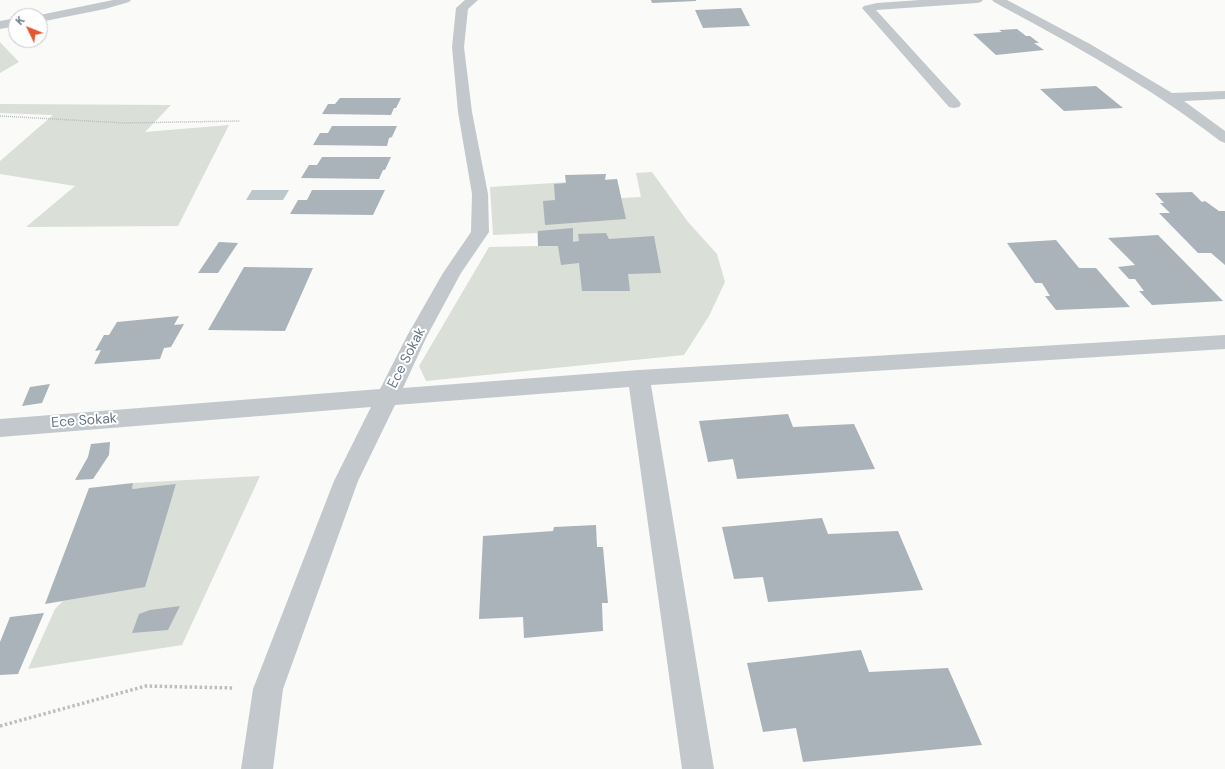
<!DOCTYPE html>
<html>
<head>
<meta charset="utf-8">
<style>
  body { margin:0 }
  #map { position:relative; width:1225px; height:769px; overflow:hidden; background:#fafaf8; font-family:"DM Sans",sans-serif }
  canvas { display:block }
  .north { position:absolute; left:8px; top:8px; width:40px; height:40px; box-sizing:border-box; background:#fff; border:1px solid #c1c8cd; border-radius:50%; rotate:313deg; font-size:11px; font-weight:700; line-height:16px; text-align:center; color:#657683 }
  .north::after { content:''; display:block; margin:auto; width:14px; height:18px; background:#e4572e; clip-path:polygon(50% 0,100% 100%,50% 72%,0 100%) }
</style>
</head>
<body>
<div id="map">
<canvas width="1225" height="769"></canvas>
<div class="north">K</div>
</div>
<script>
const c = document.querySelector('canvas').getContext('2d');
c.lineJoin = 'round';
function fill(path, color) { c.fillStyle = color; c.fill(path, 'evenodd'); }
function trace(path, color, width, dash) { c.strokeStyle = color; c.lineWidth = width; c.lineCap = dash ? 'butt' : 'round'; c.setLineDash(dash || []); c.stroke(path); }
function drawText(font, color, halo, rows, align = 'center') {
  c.font = font + ' "DM Sans",sans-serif'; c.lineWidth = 4; c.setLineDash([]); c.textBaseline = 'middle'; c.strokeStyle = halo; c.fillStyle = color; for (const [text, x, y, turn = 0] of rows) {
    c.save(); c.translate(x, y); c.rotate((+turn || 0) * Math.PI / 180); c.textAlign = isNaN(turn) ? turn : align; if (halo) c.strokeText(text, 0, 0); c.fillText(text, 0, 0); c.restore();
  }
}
fill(new Path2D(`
  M0,42l19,20 -19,11z
  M0,104l171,1 -26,27 84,-7 -51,101 -152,1 49,-41 -75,-12v-13l53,-46 -53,-2z
  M652,172l36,50 29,32 8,28 -16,34 -25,39 -258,26 -7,-15 70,-119 49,-1 -1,-13 -44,2 -3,-48 127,-8 4,19 20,-1 -5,-24z
  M260,476l-78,169 -154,24 27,-60 8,-8 74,-13 39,-103 -44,4 1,-6z`), '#dadfd7');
fill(new Path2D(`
  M252,190h37l-6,10h-37z`), '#bbc7cb');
fill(new Path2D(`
  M651,0h45v1l-44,2z
  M741,8l9,18 -47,2 -8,-18z
  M1017,29l9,7h4l9,7h-5l10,7 -48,5 -23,-21 29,-2 -3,-2z
  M1096,86l27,22 -59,3 -24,-22z
  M340,98h61l-5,10h-2l-3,7 -69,-1 6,-10h7z
  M332,126h65l-5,11 -3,1 -2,8 -74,-1 7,-12h8z
  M322,157h69l-6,13h-2l-4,9 -78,-1 8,-13h8z
  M606,174l-1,6 12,-1 9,40 -81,6 -2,-24 12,-1 -1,-16 12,-1 -1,-8z
  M312,190h73l-12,25 -83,-1 8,-14h9z
  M1192,192l10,10 3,-1 14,10h6v54l-14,-12h-13l-39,-40h11l-10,-10h4l-9,-10z
  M573,228v14l6,-1 -1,-7 28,-1 3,6 45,-3 7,37 -33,1 2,17h-48l-3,-28 -18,2 -3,-19h-20v-15z
  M1158,235l65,66 -71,4 -13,-14h5l-9,-12h-6l-11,-12 17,-2 -27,-27z
  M1056,240l23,28h17l34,39 -74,3 -11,-14h5l-8,-13h-7l-28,-40z
  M219,242l19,1 -20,30h-20z
  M244,267l69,1 -28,63 -77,-1z
  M179,316l-5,9 10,-1 -13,23 -7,1 -4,11 -66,5 7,-14 -6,1 9,-16h5l8,-13z
  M50,384l-8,19 -20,3 8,-19z
  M788,414l5,13 61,-3 21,45 -138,10 -4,-20 -25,3 -9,-41z
  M110,442l-1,13 -16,24 -18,1 13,-23 3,-13z
  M133,483l-1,6 44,-5 -31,103 -100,17 44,-116z
  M822,518l6,16 70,-3 25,59 -155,12 -5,-25 -29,2 -12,-52z
  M596,525l1,22h6l5,56h-6l1,28 -79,7 -1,-21 -44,2 4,-83 70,-5 1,-4z
  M180,606l-12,24 -36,3 7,-19 11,-4z
  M44,613l-26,61 -18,1v-33l10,-25z
  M861,650l8,22 79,-4 34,77 -179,17 -7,-34 -33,4 -16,-69z`), '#aab3b9');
trace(new Path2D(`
  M0,116l124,7 116,-2`), '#bbbfc2', 1.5, [1, 1]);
trace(new Path2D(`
  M0,726l146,-40 88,2`), '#bbbfc2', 3.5, [2.5, 2.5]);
fill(new Path2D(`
  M113,0h18l-2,2 -24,7 -65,13v-6h-5z
  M465,0h13l-10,9 -4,38 8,65 16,82 1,38 -28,41 -34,63 -24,52 236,-18 586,-35v14l-574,36 63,384h-32l-53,-382 -234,18 -37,76 -75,208 -10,80h-32l12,-80 81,-208 37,-74 -371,30v-18l380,-30 27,-53 36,-63 28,-41 1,-38 -14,-82 -6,-65 4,-39z
  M920,0h63l-2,2 -4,1 -101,7 83,91 2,3 -2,3 -5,1 -5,-1 -87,-99 2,-2 13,-3z
  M992,0h15l83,44 82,49 53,-2v8l-41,2 41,30v12l-5,-2c-71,-55 -148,-97 -226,-139z
  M16,18v8l-16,3v-8z`), '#c3c8cc');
drawText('14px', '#657683', '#fff', [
  ["Ece Sokak",407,358,-63],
  ["Ece Sokak",84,421,-4]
]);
</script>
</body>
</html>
